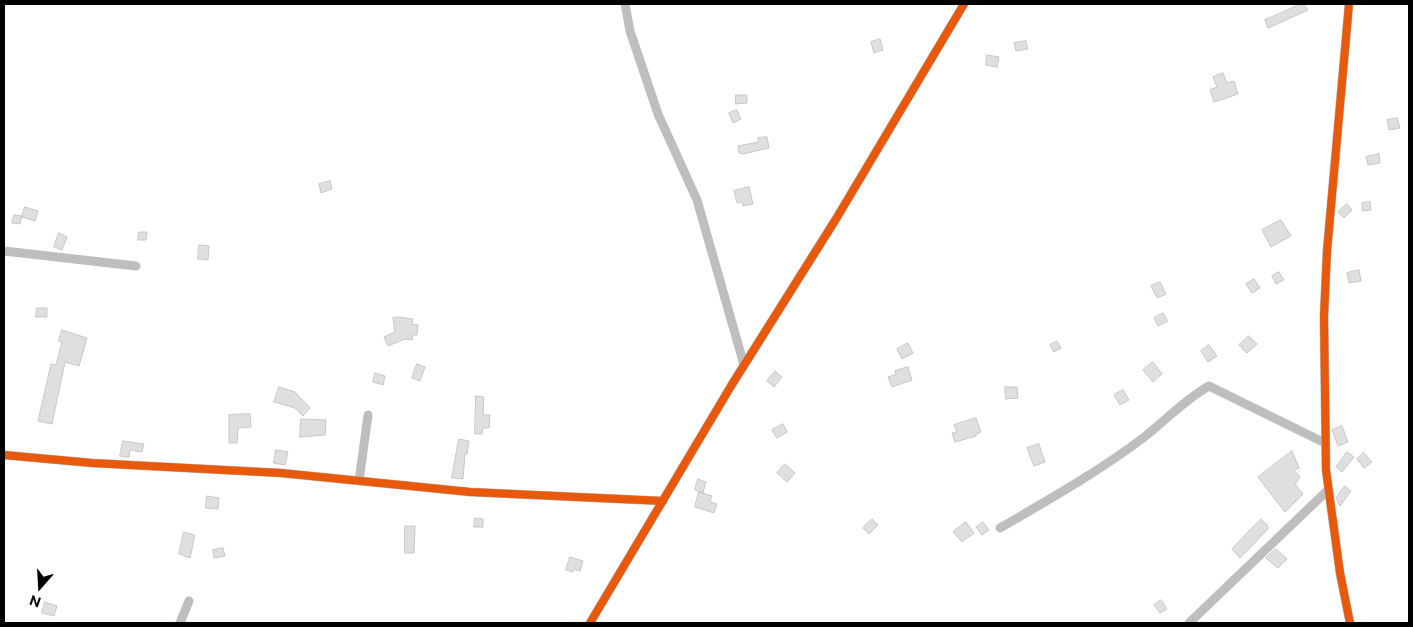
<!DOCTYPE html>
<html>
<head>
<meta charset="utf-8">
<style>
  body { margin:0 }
  #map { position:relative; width:1413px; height:627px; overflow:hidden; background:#fff; font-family:"Public Sans",sans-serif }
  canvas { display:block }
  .frame { position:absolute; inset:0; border:5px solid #000; pointer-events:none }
  .north { position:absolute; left:15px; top:562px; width:50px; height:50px; -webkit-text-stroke:4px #fff; paint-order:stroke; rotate:199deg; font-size:14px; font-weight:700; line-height:20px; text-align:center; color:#000 }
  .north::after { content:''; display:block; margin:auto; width:18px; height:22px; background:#000; clip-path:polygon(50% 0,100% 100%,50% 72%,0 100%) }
</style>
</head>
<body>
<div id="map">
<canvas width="1413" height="627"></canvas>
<div class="frame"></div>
<div class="north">N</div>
</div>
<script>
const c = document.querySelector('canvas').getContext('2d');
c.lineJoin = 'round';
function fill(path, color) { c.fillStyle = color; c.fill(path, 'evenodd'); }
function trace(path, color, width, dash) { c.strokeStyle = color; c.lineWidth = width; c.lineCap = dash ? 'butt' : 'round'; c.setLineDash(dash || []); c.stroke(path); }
const building = new Path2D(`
  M1301,4h3l4,6 -40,18 -3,-8z
  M880,39l3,11 -9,3 -3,-11z
  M1026,41l2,8 -12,2 -2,-8z
  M987,55l12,2 -2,10 -11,-2z
  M1223,73l4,10 7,-2 4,13 -24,8 -4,-12 7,-3 -4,-10z
  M736,95h11v8l-11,1z
  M737,110l4,9 -8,4 -4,-10z
  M1397,118l3,10 -11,2 -2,-10z
  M767,137l2,11 -26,6 -4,-1 -1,-7 20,-4v-4z
  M1379,154l1,9 -12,2 -2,-8z
  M330,181l2,8 -11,4 -2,-9z
  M749,187l4,17 -10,2 -1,-4 -5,1 -3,-12z
  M1370,202l1,8 -9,1v-8z
  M1347,204l5,6 -8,8 -6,-6z
  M25,207l13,4 -3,10 -13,-4z
  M14,215l8,1 -2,8 -8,-1z
  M1281,220l10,16 -20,11 -9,-17z
  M139,232h8l-1,8h-8z
  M59,233l8,4 -5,13 -8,-3z
  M199,245l10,1 -1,14 -10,-1z
  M1359,270l2,11 -12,2 -2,-10z
  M1279,272l5,8 -8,4 -4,-8z
  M1254,279l6,9 -8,5 -6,-9z
  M1160,282l6,12 -9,4 -6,-12z
  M37,308h10v9h-11z
  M1163,313l5,8 -10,5 -4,-8z
  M398,317l15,2 -1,5 6,1 -1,10h-4l-1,5 -7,-1 -17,7 -4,-9 11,-5 -2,-14z
  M62,330l25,8 -8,28 -14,-4 -13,62 -14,-3 13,-57 5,1 6,-23 -3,-1z
  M1249,336l8,8 -10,9 -8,-8z
  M1057,341l4,7 -7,4 -4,-7z
  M908,343l5,10 -11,6 -5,-10z
  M1209,345l8,11 -9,6 -7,-11z
  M1153,362l9,12 -9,8 -10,-12z
  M417,364l8,3 -5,14 -8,-3z
  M908,367l4,13 -20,7 -4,-10 8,-3 -1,-3z
  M775,371l7,6 -8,10 -7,-6z
  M375,373l10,3 -2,9 -10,-3z
  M279,387l16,5 15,16 -7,8 -8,-8 -21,-6z
  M1005,387h12l1,11 -12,1z
  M1123,390l6,10 -9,5 -6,-10z
  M476,396l8,1 -1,18h7l-1,13h-6l-1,6h-7z
  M250,414l1,13 -13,1 -1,15h-8v-28z
  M976,418l5,14 -5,2v2l-21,6 -3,-9 5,-1 -3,-7z
  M301,419l25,1 -1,15 -25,2z
  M783,424l4,8 -10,6 -5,-8z
  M1342,426l6,16 -10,4 -6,-16z
  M459,439l10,2 -2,13h-2l-2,25 -11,-1z
  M123,441l21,3 -2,8 -12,-2 -1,7 -9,-1z
  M1039,444l6,18 -11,4 -7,-18z
  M276,450l12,2 -3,13 -11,-2z
  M1292,451l7,17 -5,2 6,7 -5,7 8,10 -18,18 -27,-35z
  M1347,452l7,5 -12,15 -6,-5z
  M1364,453l8,9 -8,6 -7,-9z
  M785,464l10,9 -8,9 -10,-9z
  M698,479l8,3 -3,11 -8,-3z
  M1345,486l6,5 -11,15 -4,-8z
  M699,492l13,4 -2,6 7,2 -3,9 -19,-6z
  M207,496l12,2 -1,11 -12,-1z
  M475,518l8,1v8h-9z
  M872,519l6,6 -9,9 -6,-6z
  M1261,519l7,7v3l-28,29 -8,-9z
  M966,522l8,11 -12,9 -9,-10z
  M983,522l6,8 -7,5 -6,-8z
  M405,526h10l-1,27h-9z
  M184,532l11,3 -5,23 -11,-4z
  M223,548l2,8 -11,2 -1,-8z
  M1276,549l11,10 -9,9 -12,-10z
  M570,557l13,4 -3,10 -6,-2 -1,3 -7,-2z
  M1161,600l6,9 -7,4 -6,-8z
  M45,602l12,4 -3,10 -12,-3z`);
fill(building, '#dfdfdf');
trace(building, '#c7c7c7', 1);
trace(new Path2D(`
  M625,4l5,27 28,83 39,86 47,165
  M1349,4l-22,247 -3,65 2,154 14,103 10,50
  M4,251l132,15
  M4,455l88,8 189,10 189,19 193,9
  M359,481l9,-66
  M1000,528c48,-28 98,-56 143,-90 22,-17 41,-38 66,-52l116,57
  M180,623l9,-22
  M590,623l141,-237 105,-167 128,-215
  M1189,623l139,-133`), '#bebebe', 9);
trace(new Path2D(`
  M1349,4l-22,247 -3,65 2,154 14,103 10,50
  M4,455l88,8 189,10 189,19 193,9
  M590,623l141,-237 105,-167 128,-215`), '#e8590c', 8);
</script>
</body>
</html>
